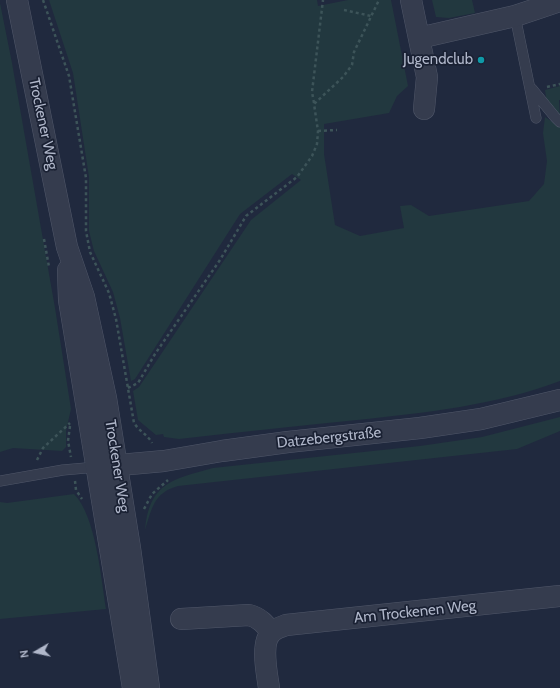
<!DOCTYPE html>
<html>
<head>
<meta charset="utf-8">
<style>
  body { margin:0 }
  #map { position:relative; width:560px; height:688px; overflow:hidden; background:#20293e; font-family:Cabin,sans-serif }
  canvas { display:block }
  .north { position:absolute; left:16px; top:632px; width:40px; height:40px; -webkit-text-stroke:3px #1a2133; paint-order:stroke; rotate:261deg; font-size:11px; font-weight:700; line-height:16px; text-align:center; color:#b0b7ca }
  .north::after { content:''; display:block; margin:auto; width:14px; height:18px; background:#b0b7ca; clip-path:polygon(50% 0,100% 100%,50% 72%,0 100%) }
</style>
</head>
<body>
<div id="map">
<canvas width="560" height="688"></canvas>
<div class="north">N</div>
</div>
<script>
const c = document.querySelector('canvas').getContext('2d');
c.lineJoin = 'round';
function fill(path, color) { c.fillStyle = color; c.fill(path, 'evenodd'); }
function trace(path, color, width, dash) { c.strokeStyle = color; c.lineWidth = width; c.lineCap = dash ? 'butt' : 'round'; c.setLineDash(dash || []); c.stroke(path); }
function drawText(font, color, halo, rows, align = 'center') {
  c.font = font + ' Cabin,sans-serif'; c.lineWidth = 3.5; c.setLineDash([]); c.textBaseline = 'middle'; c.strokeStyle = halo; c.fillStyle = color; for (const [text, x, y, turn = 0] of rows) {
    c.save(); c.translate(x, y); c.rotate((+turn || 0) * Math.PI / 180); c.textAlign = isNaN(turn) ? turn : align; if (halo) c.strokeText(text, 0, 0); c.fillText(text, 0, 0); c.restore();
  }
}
fill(new Path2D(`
  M49,0h268l1,6 30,-6h43l17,86 -11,10 -8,17 -65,11v30l11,71 25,11 44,-8 -4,-22 11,-1 18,11 100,-15 15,-17 3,-23 -4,-28 2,-16 15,10v254c-63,24 -136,32 -203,39 -59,6 -119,12 -178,19l-15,-2 -1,-3 -7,1 -18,-15 -5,-29 6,-4 112,-167 50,-40 -9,-6 -52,40 -105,165 -4,2 -11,-63 -7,-26 -19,-41 -5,-20v-54l-16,-104z
  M432,0h40l3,13 -26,5 -13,-1z
  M0,3l12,60 43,245 16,101 -5,22v16l-4,4 -49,-3 -13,4z
  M560,86v14h-1l1,18 -13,-15 -2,-13z
  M560,417v14l-43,18 -339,37c-25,7 -26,23 -33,44 4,-47 28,-51 68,-62l207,-22 62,-9z
  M74,494c22,22 27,84 32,115l-106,10v-117l7,1z`), '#22383f');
const service = new Path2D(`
  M515,16l21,102
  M532,89l23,28 5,5
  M0,481l63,-11 34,-3`);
const minor = new Path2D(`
  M17,0l50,247 17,50 22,101 24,150 19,140
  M411,0l16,77 -3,32
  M419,38l96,-22 45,-15
  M68,270l1,30 64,388
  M97,467l67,-6 58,-10 66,-9 132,-14 61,-9 79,-19
  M181,619l68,-4c11,3 16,9 22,17
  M269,688c-2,-14 -9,-46 3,-56 4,-4 10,-5 14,-7l274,-29`);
trace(service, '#505769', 11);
trace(minor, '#505769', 22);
trace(new Path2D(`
  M43,0l26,76 17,102v53l4,21 19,41 7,26 18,104c5,8 14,12 18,20
  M344,10l27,6
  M547,87l13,-3
  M314,103l-2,-11 11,-92
  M318,131l19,-1
  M44,239l5,28
  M128,388l10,-5 17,-29 65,-94 26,-44 51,-39 15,-21 5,-12 1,-13 -4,-27 29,-27 9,-12 2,-13 25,-52
  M70,426l-2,15 3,16
  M37,460l6,-12 27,-25
  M75,481l1,9 6,9
  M144,509l8,-15 16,-14`), '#3d5459', 2.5, [3, 3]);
trace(service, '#353c4e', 10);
trace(minor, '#353c4e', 21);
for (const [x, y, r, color] of [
  [481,60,4,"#0f9aa8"]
]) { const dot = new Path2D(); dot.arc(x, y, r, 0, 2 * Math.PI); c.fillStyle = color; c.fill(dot); trace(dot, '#1a2133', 1.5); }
drawText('15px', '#b0b7ca', '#1a2133', [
  ["Jugendclub",473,60]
], 'right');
drawText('15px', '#b0b7ca', '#1a2133', [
  ["Trockener Weg",43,124,78],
  ["Datzebergstraße",329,438,-6],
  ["Trockener Weg",117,466,81],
  ["Am Trockenen Weg",415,612,-6]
]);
</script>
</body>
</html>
